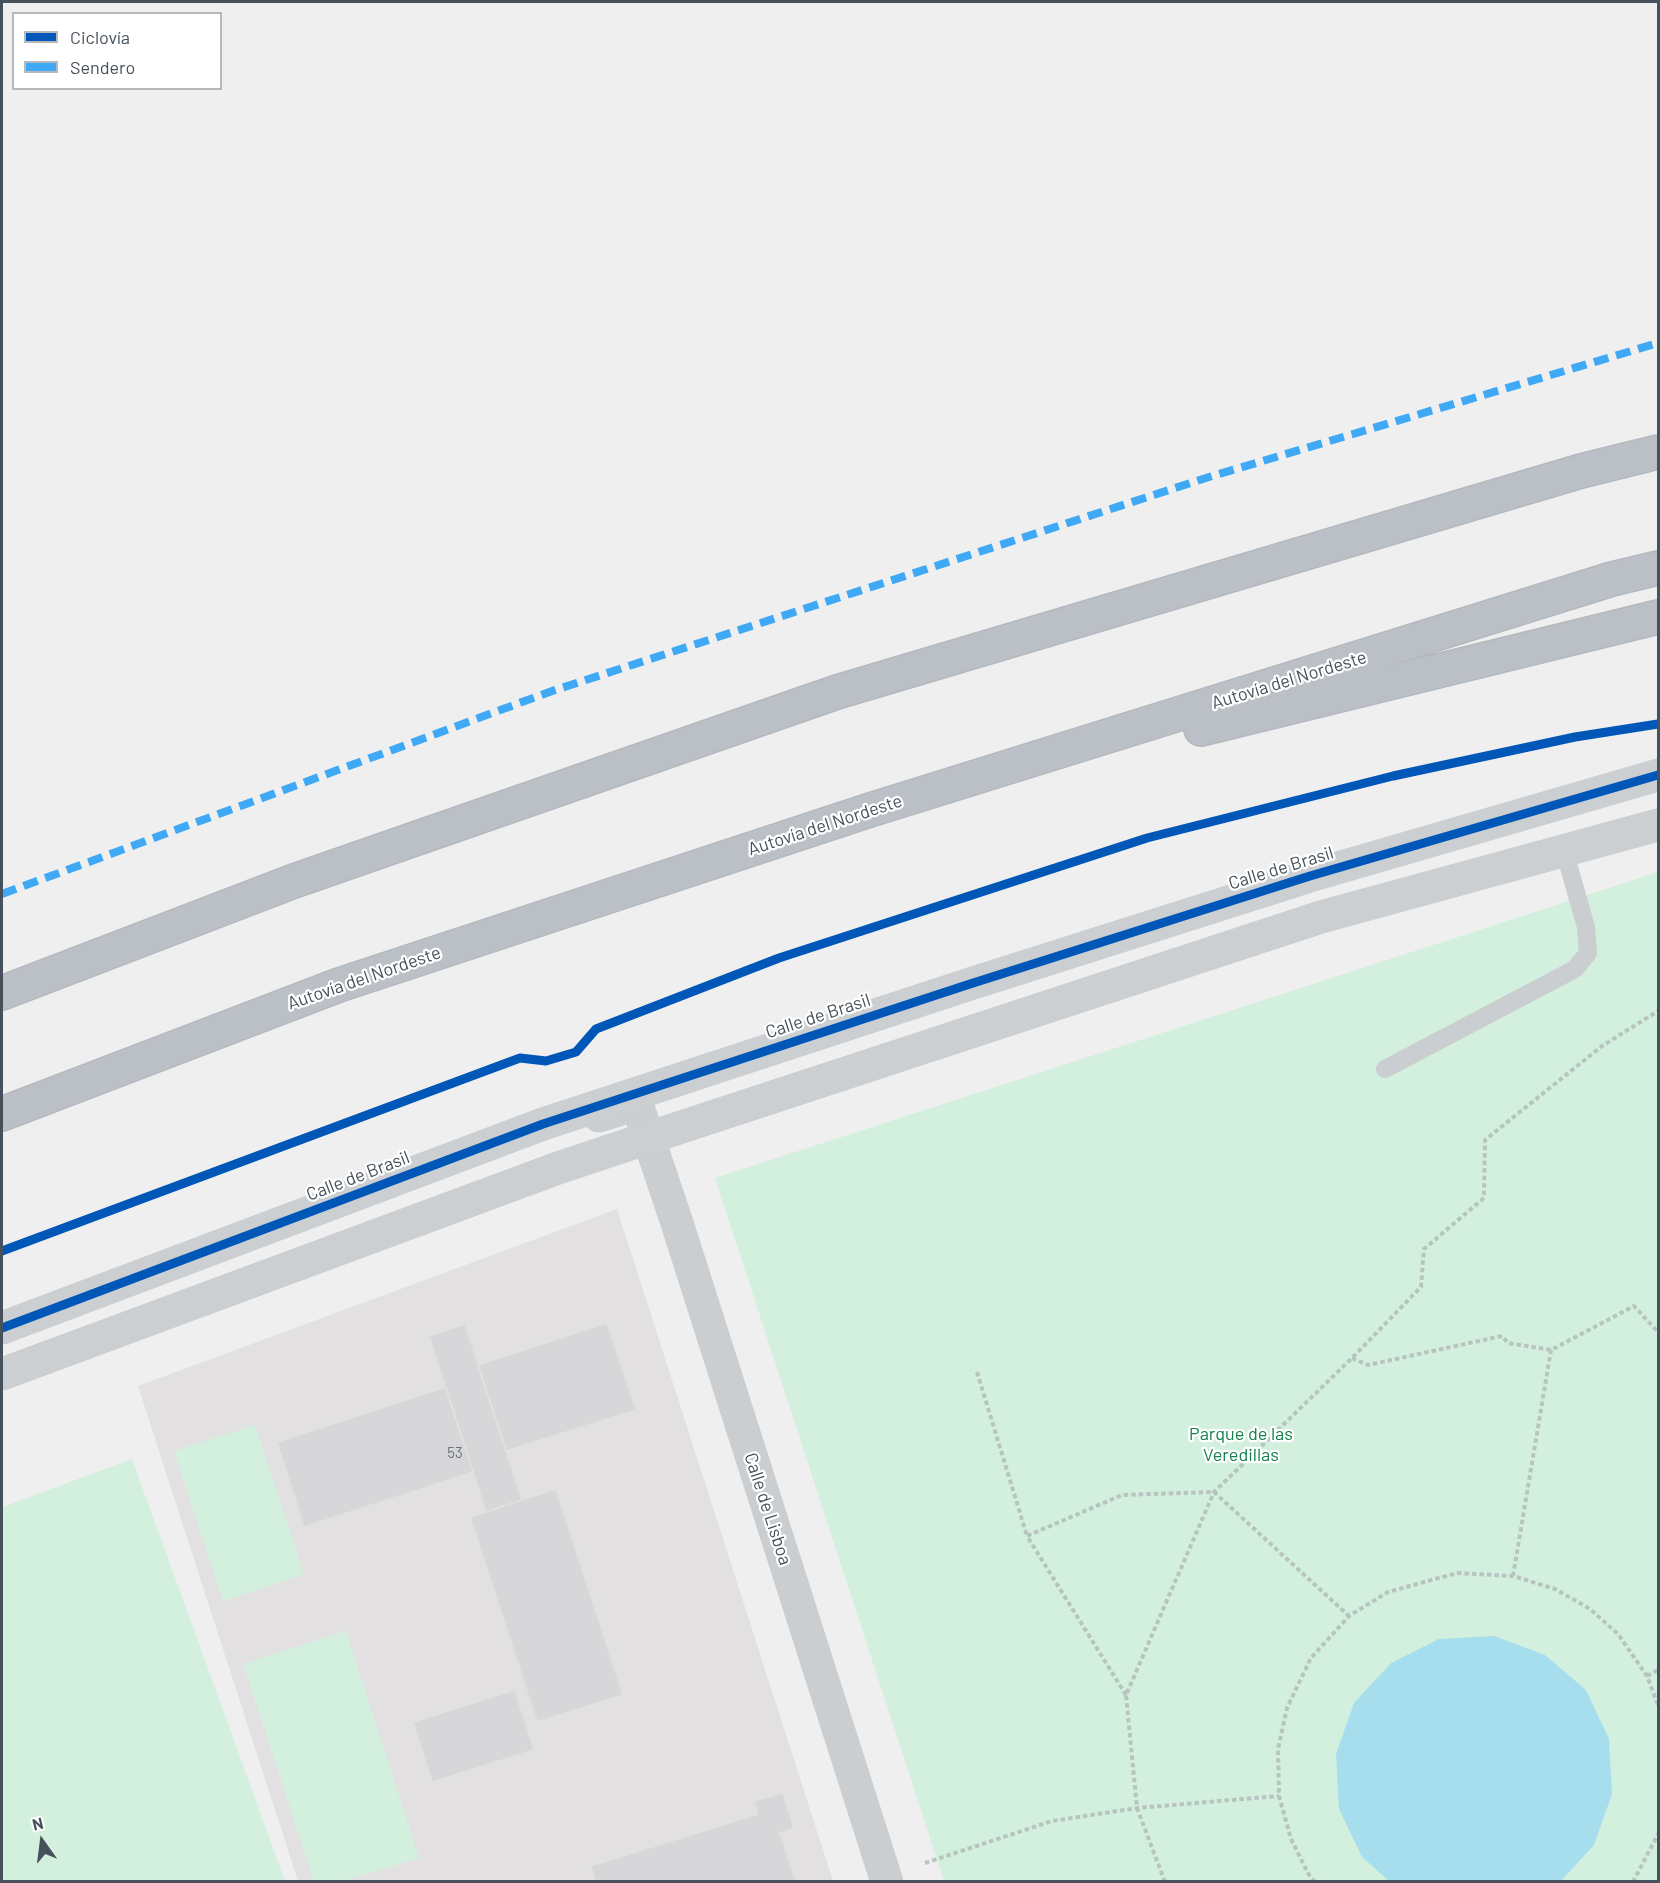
<!DOCTYPE html>
<html>
<head>
<meta charset="utf-8">
<style>
  body { margin:0 }
  #map { position:relative; width:1660px; height:1883px; overflow:hidden; background:#f0efef; font-family:Barlow,sans-serif }
  canvas { display:block }
  .frame { position:absolute; inset:0; border:3px solid #46515c; pointer-events:none }
  .legend { position:absolute; left:12px; top:12px; width:210px; height:78px; box-sizing:border-box; background:#fff; border:2px solid #b5b9be; margin:0; padding:8px 10px; list-style:none; font-size:18px; color:#46515c }
  .legend li { display:flex; align-items:center; gap:12px; height:30px }
  .legend b { width:30px; border:2px solid #b5b9be }
  .north { position:absolute; left:12px; top:1811px; width:60px; height:60px; -webkit-text-stroke:4px #fff; paint-order:stroke; rotate:346deg; font-size:16px; font-weight:700; line-height:24px; text-align:center; color:#46515c }
  .north::after { content:''; display:block; margin:auto; width:21px; height:27px; background:#46515c; clip-path:polygon(50% 0,100% 100%,50% 72%,0 100%) }
</style>
</head>
<body>
<div id="map">
<canvas width="1660" height="1883"></canvas>
<div class="frame"></div>
<ul class="legend">
<li><b style="height:8px;background:#0057b8"></b>Ciclovía</li>
<li><b style="height:8px;background:#3fa9f5"></b>Sendero</li>
</ul>
<div class="north">N</div>
</div>
<script>
const c = document.querySelector('canvas').getContext('2d');
c.lineJoin = 'round';
function fill(path, color) { c.fillStyle = color; c.fill(path, 'evenodd'); }
function trace(path, color, width, dash) { c.strokeStyle = color; c.lineWidth = width; c.lineCap = dash ? 'butt' : 'round'; c.setLineDash(dash || []); c.stroke(path); }
function drawText(font, color, halo, rows, align = 'center') {
  c.font = font + ' Barlow,sans-serif'; c.lineWidth = 4.5; c.setLineDash([]); c.textBaseline = 'middle'; c.strokeStyle = halo; c.fillStyle = color; for (const [text, x, y, turn = 0] of rows) {
    c.save(); c.translate(x, y); c.rotate((+turn || 0) * Math.PI / 180); c.textAlign = isNaN(turn) ? turn : align; if (halo) c.strokeText(text, 0, 0); c.fillText(text, 0, 0); c.restore();
  }
}
fill(new Path2D(`
  M617,1209l216,672h-535l-160,-495z`), '#e2e0e1');
fill(new Path2D(`
  M1658,872v1009h-714l-229,-703z
  M255,1425l49,149 -81,27 -49,-150z
  M132,1459l153,422h-283v-374z
  M346,1631l73,227 -74,23h-31l-71,-217z`), '#d3f0de');
fill(new Path2D(`
  M1494,1636l51,19 41,35 23,49 3,55 -18,51 -33,36h-172l-27,-24 -23,-48 -3,-55 18,-51 37,-40 48,-24z`), '#a6deee');
const building = new Path2D(`
  M607,1323l29,87 -130,41 -28,-86z
  M465,1324l57,176 -36,12 -57,-176z
  M446,1387l27,85 -169,55 -27,-85z
  M556,1489l67,206 -86,27 -67,-205z
  M515,1690l19,60 -102,32 -19,-60z
  M783,1793l11,35 -14,5 16,49h-201l-4,-16 167,-52 -4,-13z`);
fill(building, '#d7d7d9');
trace(building, '#e1e1e2', 1.5);
const highway = new Path2D(`
  M1201,729l457,-112
  M2,993l292,-112 543,-189 744,-221 77,-19
  M2,1114l337,-129 531,-175 742,-231 46,-11`);
trace(highway, '#b4b9bf', 36);
trace(new Path2D(`
  M1352,1358l16,7 134,-29 6,7 43,7 83,-44 24,26
  M977,1372l50,164
  M1513,1576l38,-226
  M1647,1676l11,-6
  M1126,1695l-99,-159 95,-41 92,-3 135,124
  M925,1863l127,-42 85,-13 142,-12
  M1165,1882l-28,-74 -11,-113 88,-203 138,-134 69,-71 3,-38 60,-51 1,-58 117,-94 56,-35
  M1315,1882l-6,-7 -18,-36 -12,-43 -1,-47 9,-41 24,-50 38,-42 39,-24 69,-19 56,3 42,13 35,20 28,25 29,42 11,29
  M1633,1882l25,-48`), '#b8c4c0', 4, [4.5, 3]);
trace(new Path2D(`
  M1385,1069l190,-100 13,-16 -2,-26 -22,-77`), '#cbced0', 18);
trace(new Path2D(`
  M599,1116l38,-12 40,119 210,659`), '#cbced0', 33);
trace(new Path2D(`
  M2,1328l541,-204 427,-140 340,-108 348,-101
  M2,1374l556,-206 90,-30 673,-221 337,-92`), '#cccfd2', 33);
trace(highway, '#bbc0c6', 33);
trace(new Path2D(`
  M2,894l550,-203 657,-214 449,-134`), '#3fa9f5', 8, [15, 8]);
trace(new Path2D(`
  M2,1251l518,-193 26,3 30,-9 20,-23 183,-71 368,-120 246,-62 182,-39 83,-13
  M2,1328l541,-204 427,-140 340,-108 348,-101`), '#0057b8', 9);
drawText('15px', '#6c747c', null, [
  ["53",455,1453]
]);
drawText('18px', '#46515c', '#fff', [
  ["Autovía del Nordeste",1289,680,-17],
  ["Autovía del Nordeste",825,825,-18],
  ["Calle de Brasil",1281,868,-17],
  ["Autovía del Nordeste",364,978,-19],
  ["Calle de Brasil",818,1016,-18],
  ["Calle de Brasil",358,1176,-21],
  ["Calle de Lisboa",768,1509,72]
]);
drawText('18px', '#14804b', '#fff', [
  ["Parque de las",1241,1434],
  ["Veredillas",1241,1455]
]);
</script>
</body>
</html>
